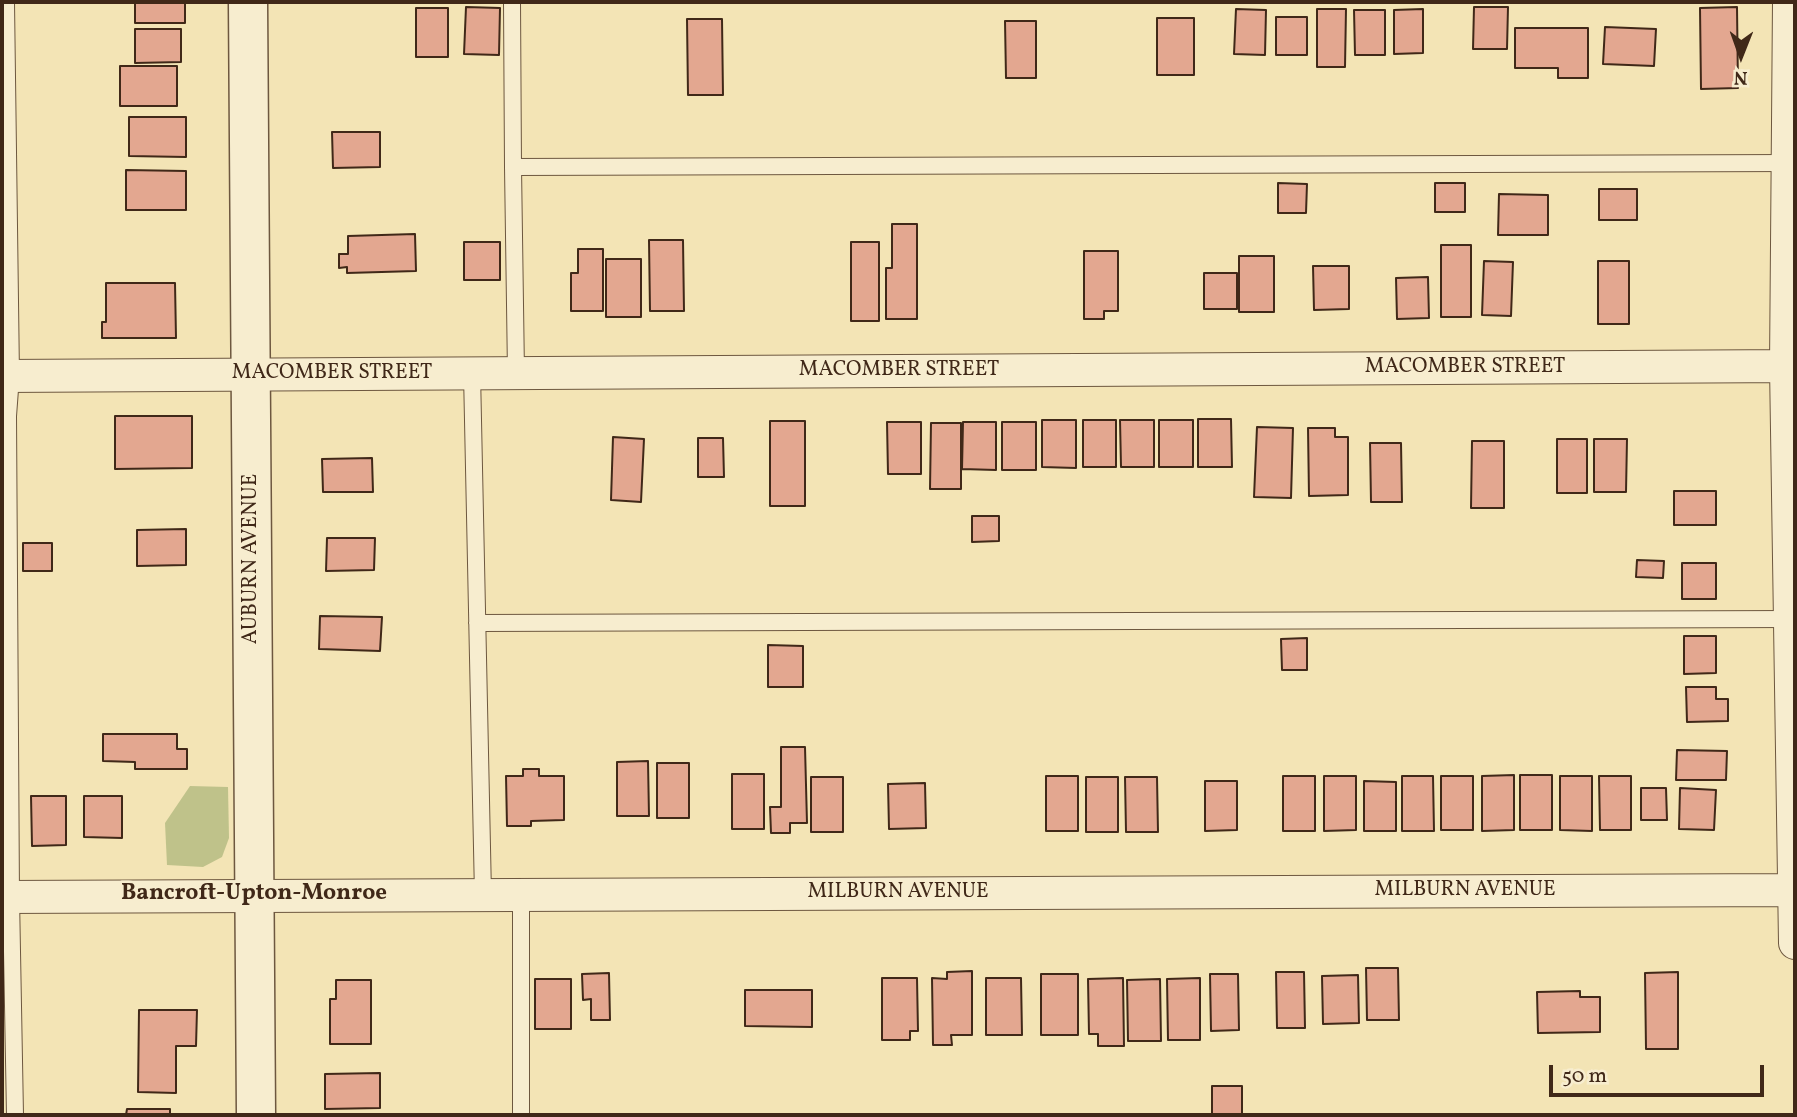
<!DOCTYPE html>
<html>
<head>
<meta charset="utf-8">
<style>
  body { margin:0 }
  #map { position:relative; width:1797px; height:1117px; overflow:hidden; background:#f3e4b5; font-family:Vollkorn,serif }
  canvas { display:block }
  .frame { position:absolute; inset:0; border:4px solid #402818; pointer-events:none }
  .north { position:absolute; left:1706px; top:21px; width:70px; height:70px; -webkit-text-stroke:5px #f7edcf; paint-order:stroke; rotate:181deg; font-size:19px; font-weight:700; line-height:28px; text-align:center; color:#402818 }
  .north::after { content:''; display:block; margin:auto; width:24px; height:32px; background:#402818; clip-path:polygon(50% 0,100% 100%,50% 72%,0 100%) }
  .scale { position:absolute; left:1549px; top:1065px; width:215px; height:32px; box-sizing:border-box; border:4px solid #402818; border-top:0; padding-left:9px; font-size:21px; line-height:24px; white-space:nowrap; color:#402818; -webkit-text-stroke:5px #f7edcf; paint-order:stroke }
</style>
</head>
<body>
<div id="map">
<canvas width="1797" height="1117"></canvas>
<div class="frame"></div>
<div class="north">N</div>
<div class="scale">50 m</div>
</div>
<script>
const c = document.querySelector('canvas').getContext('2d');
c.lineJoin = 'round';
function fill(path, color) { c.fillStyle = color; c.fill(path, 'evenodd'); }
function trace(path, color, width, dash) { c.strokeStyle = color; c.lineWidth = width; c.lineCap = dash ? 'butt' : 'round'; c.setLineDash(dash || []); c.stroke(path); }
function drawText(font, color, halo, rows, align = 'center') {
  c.font = font + ' Vollkorn,serif'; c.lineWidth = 5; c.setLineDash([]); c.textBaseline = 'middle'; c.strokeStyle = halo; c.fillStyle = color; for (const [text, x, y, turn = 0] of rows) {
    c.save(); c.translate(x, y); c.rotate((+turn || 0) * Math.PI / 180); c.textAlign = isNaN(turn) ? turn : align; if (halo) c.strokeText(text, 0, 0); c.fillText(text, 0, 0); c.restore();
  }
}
fill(new Path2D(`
  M190,786l38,1 1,51 -7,19 -19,10 -36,-2 -2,-42z`), '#bfc28a');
const building = new Path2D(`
  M135,2h50v21h-50z
  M466,7l34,1 -1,47 -35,-1z
  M1474,7h34l-1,42h-34z
  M1737,7l1,81 -37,1 -1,-81z
  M416,8h32v49h-32z
  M1236,9l30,1 -1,45 -31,-1z
  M1317,9h29l-1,58h-28z
  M1423,9v44l-29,1v-44z
  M1354,10h31v45h-30z
  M1276,17h31v38h-31z
  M1157,18h37v57h-37z
  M687,19h35l1,76h-35z
  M1005,21h31v57h-30z
  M1605,27l51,2 -2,37 -51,-2z
  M1515,28h73v50h-30v-10h-43z
  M135,29h46v33l-46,1z
  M120,66h57v40h-57z
  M129,117h57v40l-57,-1z
  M332,132h48v35l-47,1z
  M126,170l60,1v39h-60z
  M1278,183l29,1 -1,29h-28z
  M1435,183h30v29h-30z
  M1599,189h38v31h-38z
  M1499,194l49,1v40h-50z
  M892,224h25v95h-31v-51h6z
  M415,234l1,37 -69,2v-6l-8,1v-14h9v-18z
  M649,240h34l1,71h-34z
  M464,242h36v38h-36z
  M851,242h28v79h-28z
  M1441,245h30v72h-30z
  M578,249h25v62h-32v-38h7z
  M1084,251h34v60h-14v8h-20z
  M1239,256h35v56h-35z
  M606,259h35v58h-35z
  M1484,261l29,1 -2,54 -29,-1z
  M1598,261h31v63h-31z
  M1313,266h36v43l-35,1z
  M1204,273h33v36h-33z
  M1428,277l1,41 -32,1 -1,-41z
  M106,283h69l1,55h-74v-16h4z
  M115,416h77v52l-77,1z
  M1198,419h33l1,48h-34z
  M1042,420h34v48l-34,-1z
  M1083,420h33v47h-33z
  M1120,420h34v47h-33z
  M1159,420h34v47h-34z
  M770,421h35v85h-35z
  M887,422h34v52h-33z
  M963,422h33v48l-34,-1z
  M1002,422h34v48h-34z
  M931,423h30v66h-31z
  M1257,427l36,1 -2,70 -37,-1z
  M1308,428h27v9h13v58l-39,1z
  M613,437l31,2 -3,63 -30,-2z
  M698,438h25l1,39h-26z
  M1557,439h30v54h-30z
  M1594,439h33l-1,53h-32z
  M1472,441h32v67h-33z
  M1370,443h31l1,59h-31z
  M372,458l1,34h-50l-1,-33z
  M1674,491h42v34h-42z
  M972,516h27v25l-27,1z
  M186,529v36l-49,1v-36z
  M327,538h48l-1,32 -48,1z
  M23,543h29v28h-29z
  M1637,560l27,1 -1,17 -27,-1z
  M1682,563h34v36h-34z
  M320,616l62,1 -2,34 -61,-2z
  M1684,636h32v37l-32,1z
  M1307,638v32h-25l-1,-31z
  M768,645l35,1v41h-35z
  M1686,687h30v12h12v22l-41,1z
  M103,734h74v15h10v20h-52v-7l-32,-1z
  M781,747h24l2,76h-17v10h-19l-1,-26h11z
  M1677,750l50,1 -1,29h-50z
  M648,761l1,55h-32v-54z
  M657,763h32v55h-32z
  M523,769h16v7h25v44l-33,1v5h-24l-1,-50h17z
  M732,774h32v55h-32z
  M1514,775v55l-32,1v-55z
  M1520,775h32v55h-32z
  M1046,776h32v55h-32z
  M1283,776h32v55h-32z
  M1324,776h32v54l-32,1z
  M1402,776h31l1,55h-32z
  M1441,776h32v54h-32z
  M1560,776h32v55l-32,-1z
  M1599,776h32v54h-31z
  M811,777h32v55h-32z
  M1086,777h32v55h-32z
  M1125,777h32l1,55h-32z
  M1205,781h32v49l-32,1z
  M1364,781l32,1v49h-32z
  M925,783l1,45 -37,1 -1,-45z
  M1641,788h25l1,32h-26z
  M1680,788l36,2 -2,40 -35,-1z
  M31,796h35v49l-34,1z
  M84,796h38v42l-38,-1z
  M1366,968h32l1,52h-32z
  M972,971v64h-21l1,10h-19l-1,-67 15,1v-7z
  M1276,972h28l1,56h-28z
  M1678,972v77h-32l-1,-76z
  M609,973l1,47h-19v-21l-8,1 -1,-26z
  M1041,974h37v61h-37z
  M1210,974h28l1,56 -28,1z
  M1358,975l1,48 -36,1 -1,-48z
  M882,978h35l1,53h-8v9h-28z
  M986,978h35l1,57h-36z
  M1123,978l1,68h-26v-12h-9l-1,-55z
  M1200,978v62h-32l-1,-61z
  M535,979h36v50h-36z
  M1160,979l1,62h-33l-1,-61z
  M336,980h35v64h-41v-45h6z
  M745,990h67v37l-67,-1z
  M1580,991v6h20v35l-62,1 -1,-41z
  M139,1010h58l-1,36h-20v47l-38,-1z
  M380,1073v35l-55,1v-35z
  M1212,1086h30v29h-30z
  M127,1109h43v6h-44z`);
fill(building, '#e3a790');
trace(building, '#402818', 2);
const service = new Path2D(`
  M6,2l5,374 -3,40 3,481 4,218
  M512,2l1,165
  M472,373l11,522
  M516,373l-3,-206 1280,-4
  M477,623l1317,-4
  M521,895v220`);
const minor = new Path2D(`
  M1789,2l-3,364 9,577
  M2,376l1793,-10
  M2,897l1793,-7`);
const tertiary = new Path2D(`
  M248,2l8,1113`);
trace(service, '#6d573f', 18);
trace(minor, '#6d573f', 34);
trace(tertiary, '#6d573f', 41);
trace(service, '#f7edcf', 16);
trace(minor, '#f7edcf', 32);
trace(tertiary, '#f7edcf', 38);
drawText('21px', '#402818', '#f7edcf', [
  ["MACOMBER STREET",1465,368],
  ["MACOMBER STREET",899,371],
  ["MACOMBER STREET",332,374],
  ["AUBURN AVENUE",252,559,-90],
  ["MILBURN AVENUE",1465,891],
  ["MILBURN AVENUE",898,893]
]);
drawText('bold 23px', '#402818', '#f7edcf', [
  ["Bancroft-Upton-Monroe",254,895]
]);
</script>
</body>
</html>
